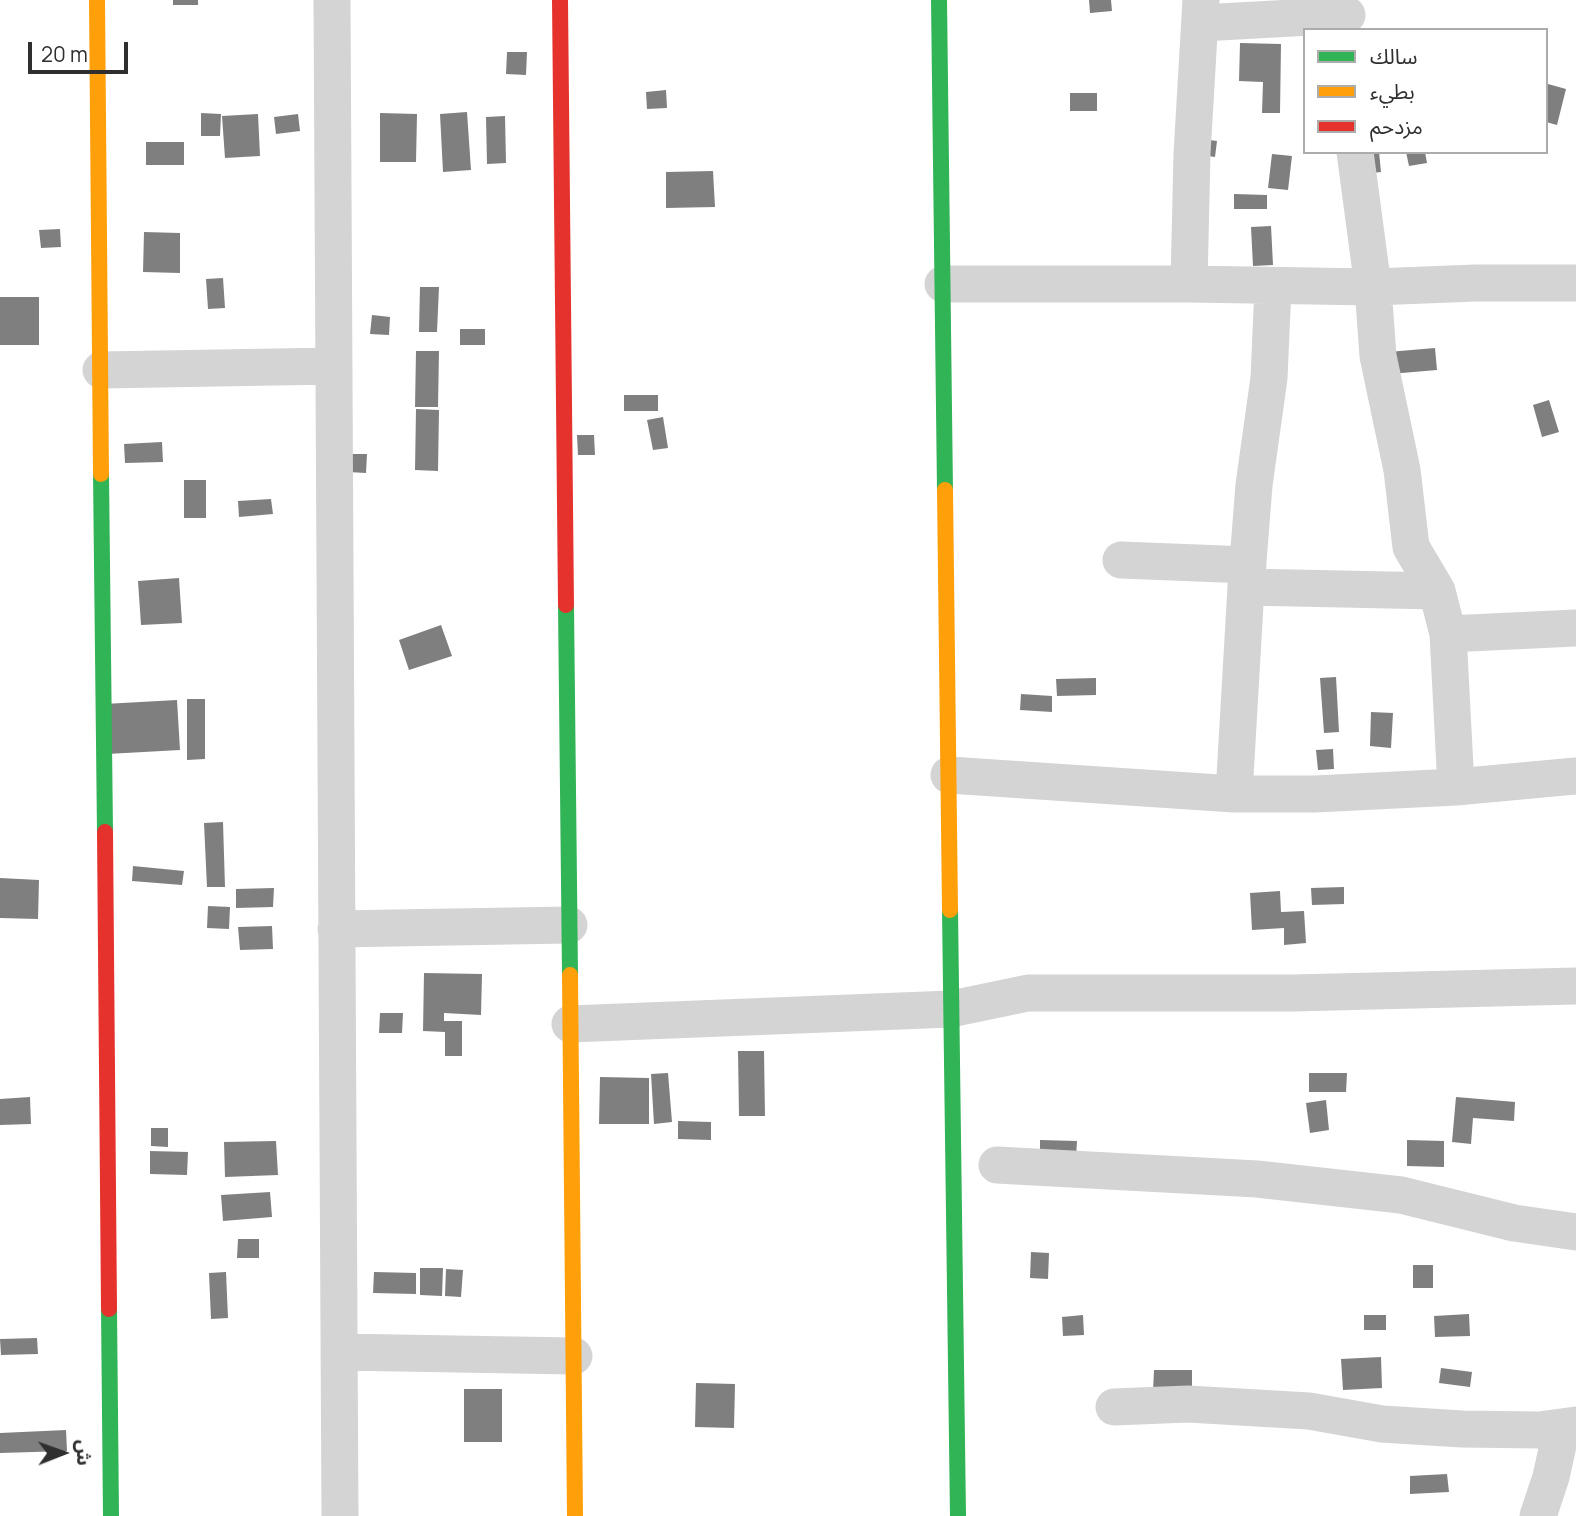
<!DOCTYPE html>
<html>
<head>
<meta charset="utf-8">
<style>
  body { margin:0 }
  #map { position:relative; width:1576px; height:1516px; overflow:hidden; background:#fff; font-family:Manrope,"Noto Sans Arabic",sans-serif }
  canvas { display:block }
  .legend { position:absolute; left:1303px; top:28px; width:245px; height:126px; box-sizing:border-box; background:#fff; border:2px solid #acacac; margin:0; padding:9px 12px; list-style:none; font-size:21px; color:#2f2f2f }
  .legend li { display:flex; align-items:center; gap:14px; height:35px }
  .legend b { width:35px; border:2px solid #acacac }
  .north { position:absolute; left:28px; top:1418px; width:70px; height:70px; -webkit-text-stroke:5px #fff; paint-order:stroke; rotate:89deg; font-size:19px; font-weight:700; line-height:28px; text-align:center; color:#2f2f2f }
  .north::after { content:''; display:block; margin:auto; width:24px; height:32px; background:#2f2f2f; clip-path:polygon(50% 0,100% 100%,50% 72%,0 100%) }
  .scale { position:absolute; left:28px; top:42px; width:100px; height:32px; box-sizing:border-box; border:4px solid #2f2f2f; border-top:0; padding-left:9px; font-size:21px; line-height:24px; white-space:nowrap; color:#2f2f2f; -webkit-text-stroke:5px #fff; paint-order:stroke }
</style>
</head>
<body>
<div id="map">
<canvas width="1576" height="1516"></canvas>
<ul class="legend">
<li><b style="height:9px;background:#30b455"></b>سالك</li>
<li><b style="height:9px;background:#ff9f0a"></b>بطيء</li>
<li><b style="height:9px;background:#e5322d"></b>مزدحم</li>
</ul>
<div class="north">ش</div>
<div class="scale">20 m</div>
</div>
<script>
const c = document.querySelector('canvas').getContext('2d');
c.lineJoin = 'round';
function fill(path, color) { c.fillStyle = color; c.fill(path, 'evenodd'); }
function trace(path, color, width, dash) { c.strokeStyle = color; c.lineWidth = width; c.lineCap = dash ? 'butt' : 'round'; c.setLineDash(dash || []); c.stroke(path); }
fill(new Path2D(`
  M173,0h25v5h-25z
  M1089,0h22l1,11 -22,2z
  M1240,43l41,1 -1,69h-18l1,-31 -24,-1z
  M507,52h20l-1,23 -20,-1z
  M1548,84l18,5 -9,36 -11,-3z
  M666,90l1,18 -20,1 -1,-17z
  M1070,93h27v18h-27z
  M467,112l4,58 -28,2 -3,-58z
  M201,113l20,1 -1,22h-19z
  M380,113l37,1 -1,48h-36z
  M258,114l2,42 -35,2 -3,-42z
  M298,114l2,17 -24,3 -2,-17z
  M505,116l1,47 -19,1 -1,-47z
  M1188,137l29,4 -2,16 -29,-4z
  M146,142h38v23h-38z
  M1362,152h17l2,20 -17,2z
  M1406,152h19l2,11 -18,3z
  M1272,154l20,2 -4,34 -20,-2z
  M713,171l2,36 -49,1v-36z
  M1234,194l33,1v14h-33z
  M1271,226l2,39 -20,1 -2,-39z
  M60,229l1,18 -20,1 -2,-18z
  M144,232l36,1v40l-37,-1z
  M223,278l2,30 -17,1 -2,-30z
  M420,287h19l-2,45h-18z
  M0,297h39v48h-39z
  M372,315l18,2 -1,18 -19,-1z
  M460,329h25v16h-25z
  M1435,348l2,22 -47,4 -2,-22z
  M416,351h23l-1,56h-23z
  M624,395h34v16h-34z
  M1549,400l10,32 -17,5 -9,-32z
  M416,409l23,1 -1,61 -23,-1z
  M663,417l5,31 -15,2 -6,-30z
  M577,435h17l1,20h-17z
  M162,442l1,20 -38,1 -1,-19z
  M348,454h19l-1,19 -18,-1z
  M184,480h22v38h-22z
  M271,499l2,15 -34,3 -1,-16z
  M179,578l3,45 -41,2 -3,-44z
  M441,625l11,31 -43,14 -10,-30z
  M1336,677l3,55 -15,1 -4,-55z
  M1096,678v17l-39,1 -1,-17z
  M1021,694l31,2v16l-32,-2z
  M187,699h18v60l-18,1z
  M177,700l3,50 -73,4 -3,-50z
  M1371,712l22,1 -2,35 -21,-2z
  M1333,749l1,20 -16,1 -2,-20z
  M223,822l2,65h-18l-3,-64z
  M133,866l51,5 -2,14 -50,-4z
  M0,878l39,2 -1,39 -38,-1z
  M1344,887v17l-32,1 -1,-17z
  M274,888l-1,19 -37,1v-19z
  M1280,891l1,21 23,-1 2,32 -22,2v-17l-32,2 -2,-37z
  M208,906l22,1 -1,22 -22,-1z
  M272,926l1,23 -33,1 -2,-23z
  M424,973l58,1 -1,41 -37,-2v8h18v35h-17v-24l-22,-1z
  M380,1013h23l-1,20h-23z
  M738,1051h26l1,65h-26z
  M668,1073l4,49 -18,2 -3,-50z
  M1309,1073h38l-1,19h-37z
  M600,1077l49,1v46h-50z
  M30,1097l1,27 -31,1v-26z
  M1456,1097l59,5 -1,19 -41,-3 -2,26 -19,-2z
  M1326,1100l3,30 -19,3 -4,-30z
  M678,1121l33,1v18l-33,-1z
  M151,1128h17v19l-17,-1z
  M1040,1140l37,1 -1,17h-36z
  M1407,1140l37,1v26l-37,-1z
  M276,1141l2,34 -53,2 -1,-35z
  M150,1151l38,1 -1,23 -37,-1z
  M270,1192l2,25 -49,4 -2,-26z
  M238,1239h21v19h-22z
  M1031,1252l18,1 -1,26 -18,-1z
  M1413,1265h20v23h-20z
  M420,1268h23l-1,28 -22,-1z
  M446,1269l17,1 -2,27 -16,-1z
  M226,1272l2,46 -17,1 -2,-46z
  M374,1272l42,1v21l-43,-1z
  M1469,1314l1,22 -35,1 -1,-21z
  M1083,1315l1,20 -21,1 -1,-19z
  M1364,1315h22v15h-22z
  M37,1338l1,16 -37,1 -1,-16z
  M1381,1357l1,31 -39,2 -2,-31z
  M1441,1368l31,4 -2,15 -31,-4z
  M1154,1370h38v22l-39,-1z
  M696,1383l39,1 -1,44 -39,-1z
  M464,1389h38v53h-38z
  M66,1430l1,21 -67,2v-20z
  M1447,1474l2,18 -39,2v-18z`), '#7f7f7f');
trace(new Path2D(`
  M332,0l8,1516
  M1201,23l146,-8
  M1355,152l18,135 5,69 24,114 9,77 26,44
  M943,284h246l184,3 103,-4h100
  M1189,284l3,-130 9,-154
  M101,370l233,-4
  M1121,560l127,5
  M1246,587l191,4 11,43 128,-6
  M1448,634l8,153
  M949,775l285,19h81l141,-7 120,-11
  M1234,794l12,-207 8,-102 15,-107 4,-91
  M336,929l233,-4
  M570,1024l381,-15 77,-16h265l283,-7
  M997,1165l260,14 144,16 113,28 62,9
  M339,1352l235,4
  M1114,1407l74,-3 121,7 73,13 80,5 77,1 37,-5
  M1538,1516l13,-39 11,-50`), '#d4d4d4', 37);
trace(new Path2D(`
  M939,0l6,490
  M101,474l4,358
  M566,605l4,370
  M950,910l8,606
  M109,1309l2,207`), '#30b455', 16);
trace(new Path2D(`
  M97,0l4,474
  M945,490l5,420
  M570,975l5,541`), '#ff9f0a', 16);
trace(new Path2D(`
  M560,0l6,605
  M105,832l4,477`), '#e5322d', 16);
</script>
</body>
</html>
